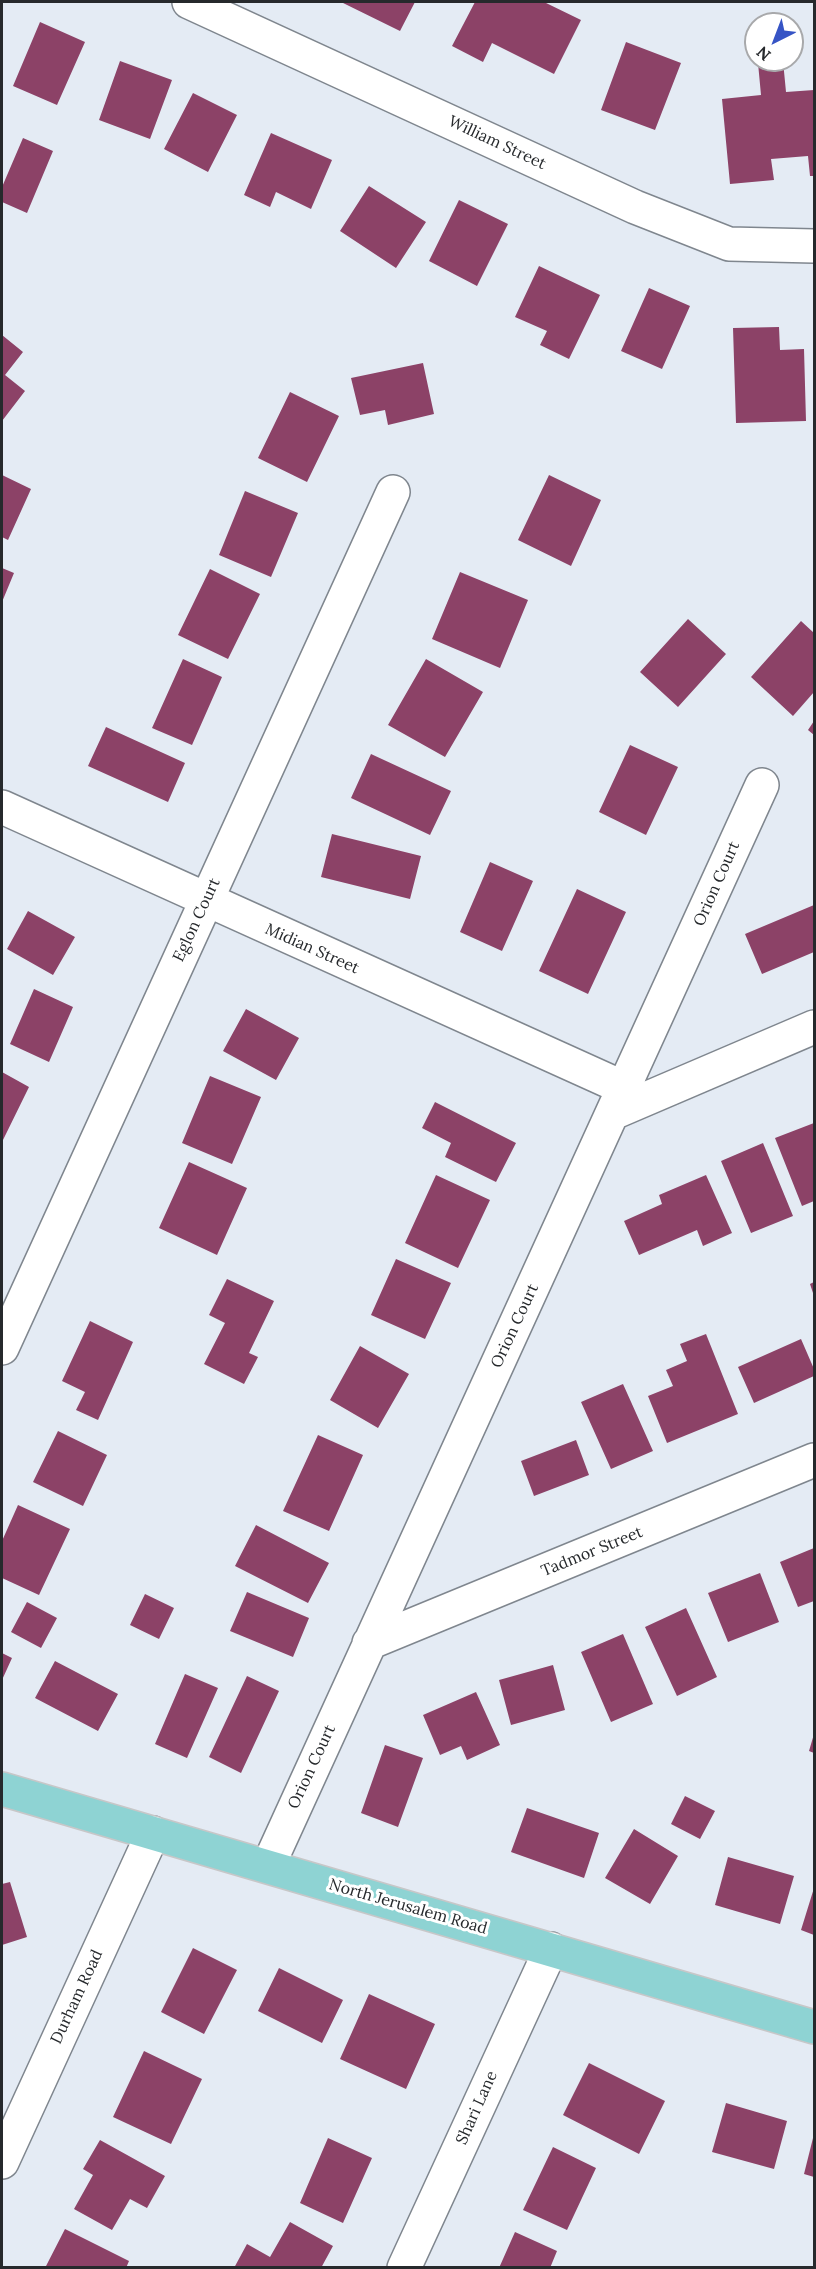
<!DOCTYPE html>
<html>
<head>
<meta charset="utf-8">
<style>
  body { margin:0 }
  #map { position:relative; width:816px; height:2269px; overflow:hidden; background:#e4ebf4; font-family:Lora,serif }
  canvas { display:block }
  .frame { position:absolute; inset:0; border:3px solid #26292c; pointer-events:none }
  .north { position:absolute; left:744px; top:12px; width:60px; height:60px; box-sizing:border-box; background:#fff; border:2px solid #a8a9ab; border-radius:50%; rotate:222deg; font-size:16px; font-weight:700; line-height:24px; text-align:center; color:#26292c }
  .north::after { content:''; display:block; margin:auto; width:21px; height:27px; background:#3654c5; clip-path:polygon(50% 0,100% 100%,50% 72%,0 100%) }
</style>
</head>
<body>
<div id="map">
<canvas width="816" height="2269"></canvas>
<div class="frame"></div>
<div class="north">N</div>
</div>
<script>
const c = document.querySelector('canvas').getContext('2d');
c.lineJoin = 'round';
function fill(path, color) { c.fillStyle = color; c.fill(path, 'evenodd'); }
function trace(path, color, width, dash) { c.strokeStyle = color; c.lineWidth = width; c.lineCap = dash ? 'butt' : 'round'; c.setLineDash(dash || []); c.stroke(path); }
function drawText(font, color, halo, rows, align = 'center') {
  c.font = font + ' Lora,serif'; c.lineWidth = 6; c.setLineDash([]); c.textBaseline = 'middle'; c.strokeStyle = halo; c.fillStyle = color; for (const [text, x, y, turn = 0] of rows) {
    c.save(); c.translate(x, y); c.rotate((+turn || 0) * Math.PI / 180); c.textAlign = isNaN(turn) ? turn : align; if (halo) c.strokeText(text, 0, 0); c.fillText(text, 0, 0); c.restore();
  }
}
fill(new Path2D(`
  M341,2h74l-15,29z
  M475,2h69l37,18 -27,54 -62,-31 -9,19 -31,-16z
  M40,22l45,20 -28,63 -44,-19z
  M626,42l55,21 -26,67 -54,-20z
  M120,61l52,19 -22,59 -51,-19z
  M783,61l3,31 28,-2v86h-4l-2,-20 -37,3 3,21 -44,4 -8,-85 39,-4 -3,-32z
  M193,93l44,22 -29,57 -44,-23z
  M271,133l61,27 -21,49 -35,-17 -6,15 -26,-12z
  M23,138l30,13 -26,62 -25,-11v-15z
  M369,186l57,36 -30,46 -56,-37z
  M459,200l49,24 -31,62 -48,-25z
  M539,266l61,29 -31,64 -29,-14 7,-14 -32,-14z
  M649,288l41,18 -28,63 -41,-18z
  M779,327l1,23 24,-1 2,72 -70,2 -3,-95z
  M2,335l21,17 -18,23 20,16 -23,30z
  M423,363l11,51 -46,11 -3,-15 -25,5 -9,-37z
  M290,392l49,24 -32,66 -49,-24z
  M2,475l29,14 -23,51 -6,-3z
  M549,475l52,25 -30,66 -53,-26z
  M245,491l53,22 -27,64 -52,-22z
  M2,568l12,5 -12,29z
  M210,569l50,25 -32,65 -50,-24z
  M460,572l68,28 -28,68 -68,-29z
  M688,619l38,35 -48,53 -38,-35z
  M801,621l13,12v59l-21,24 -42,-39z
  M183,659l39,18 -30,68 -40,-17z
  M426,659l57,33 -38,65 -57,-32z
  M814,721v14l-6,-5z
  M106,727l79,36 -17,39 -80,-36z
  M630,745l48,22 -32,68 -47,-23z
  M371,754l80,37 -21,44 -79,-37z
  M332,834l89,22 -11,43 -89,-22z
  M490,862l43,19 -31,70 -42,-19z
  M577,889l49,23 -38,82 -49,-23z
  M814,905v47l-52,22 -17,-40z
  M28,911l47,26 -22,38 -46,-26z
  M34,989l39,18 -24,55 -39,-18z
  M246,1009l53,29 -23,42 -53,-29z
  M2,1072l27,15 -27,55z
  M210,1076l51,21 -29,67 -50,-21z
  M435,1102l81,41 -20,39 -51,-25 6,-14 -29,-15z
  M814,1123v78l-12,5 -27,-68z
  M763,1143l30,73 -42,17 -30,-72z
  M189,1162l58,26 -30,67 -58,-27z
  M436,1175l54,25 -32,68 -53,-25z
  M706,1175l26,58 -29,13 -6,-16 -58,25 -15,-34 38,-17 -3,-9z
  M396,1259l55,24 -26,56 -54,-24z
  M227,1279l47,22 -25,52 9,4 -14,27 -40,-20 21,-41 -16,-8z
  M814,1282v14l-4,-12z
  M90,1321l43,21 -35,78 -22,-10 9,-18 -23,-11z
  M706,1334l32,80 -71,29 -19,-47 25,-10 -7,-16 21,-9 -7,-17z
  M801,1339l13,30v7l-60,27 -16,-36z
  M360,1346l49,28 -31,54 -48,-28z
  M623,1384l30,67 -42,18 -30,-67z
  M58,1431l49,24 -24,51 -50,-24z
  M318,1435l45,20 -34,76 -46,-20z
  M576,1440l13,35 -55,21 -13,-35z
  M18,1505l52,24 -31,66 -37,-17v-37z
  M256,1525l73,38 -21,40 -73,-37z
  M814,1548v53l-16,6 -18,-45z
  M760,1573l19,49 -51,20 -20,-49z
  M247,1592l62,26 -16,39 -63,-26z
  M145,1594l29,14 -15,31 -29,-14z
  M27,1602l30,16 -16,30 -30,-16z
  M686,1608l31,69 -40,19 -32,-69z
  M623,1634l30,70 -42,18 -30,-70z
  M2,1653l10,5 -10,22z
  M55,1661l63,33 -20,37 -63,-33z
  M553,1665l12,45 -54,15 -12,-45z
  M185,1674l33,14 -31,70 -32,-14z
  M247,1676l32,15 -38,82 -32,-16z
  M476,1692l24,53 -33,15 -6,-14 -21,9 -17,-40z
  M814,1734v19l-5,-2z
  M385,1745l38,13 -25,69 -37,-14z
  M685,1796l30,15 -15,28 -29,-15z
  M527,1808l72,25 -15,45 -73,-26z
  M634,1829l44,27 -28,48 -45,-26z
  M728,1857l66,19 -14,48 -65,-19z
  M10,1882l17,55 -25,8v-61z
  M814,1888v47l-13,-5z
  M193,1948l44,22 -33,64 -43,-22z
  M279,1968l64,32 -21,43 -64,-32z
  M369,1994l66,30 -29,65 -66,-30z
  M144,2051l58,28 -31,65 -58,-27z
  M589,2063l76,38 -26,53 -76,-39z
  M726,2103l61,18 -13,48 -62,-17z
  M814,2134v43l-10,-3z
  M328,2138l44,20 -29,65 -43,-20z
  M100,2140l65,36 -18,32 -17,-9 -18,31 -38,-21 19,-34 -10,-6z
  M553,2147l43,21 -29,62 -44,-20z
  M290,2222l43,24 -12,22h-87l13,-24 23,13z
  M65,2229l64,32 -3,7h-81z
  M515,2232l42,19 -7,17h-51z`), '#8c4267');
const minor = new Path2D(`
  M189,2l446,205 94,37 85,2
  M2,807l622,281
  M613,1113l201,-86
  M2,1348l391,-856
  M369,1643l445,-183
  M268,1866l494,-1081
  M2,2162l151,-329
  M404,2268l147,-319`);
const major = new Path2D(`
  M2,1789l812,238`);
trace(minor, '#7f868e', 36);
trace(major, '#c7c7c8', 36);
trace(minor, '#fff', 33);
trace(major, '#8ed3d3', 33);
drawText('16px', '#26292c', '#fff', [
  ["William Street",497,143,25],
  ["Orion Court",717,884,-66],
  ["Eglon Court",197,920,-65],
  ["Midian Street",312,949,24],
  ["Orion Court",515,1326,-65],
  ["Tadmor Street",592,1552,-22],
  ["Orion Court",312,1767,-65],
  ["North Jerusalem Road",408,1907,16],
  ["Durham Road",77,1997,-65],
  ["Shari Lane",477,2108,-66]
]);
</script>
</body>
</html>
